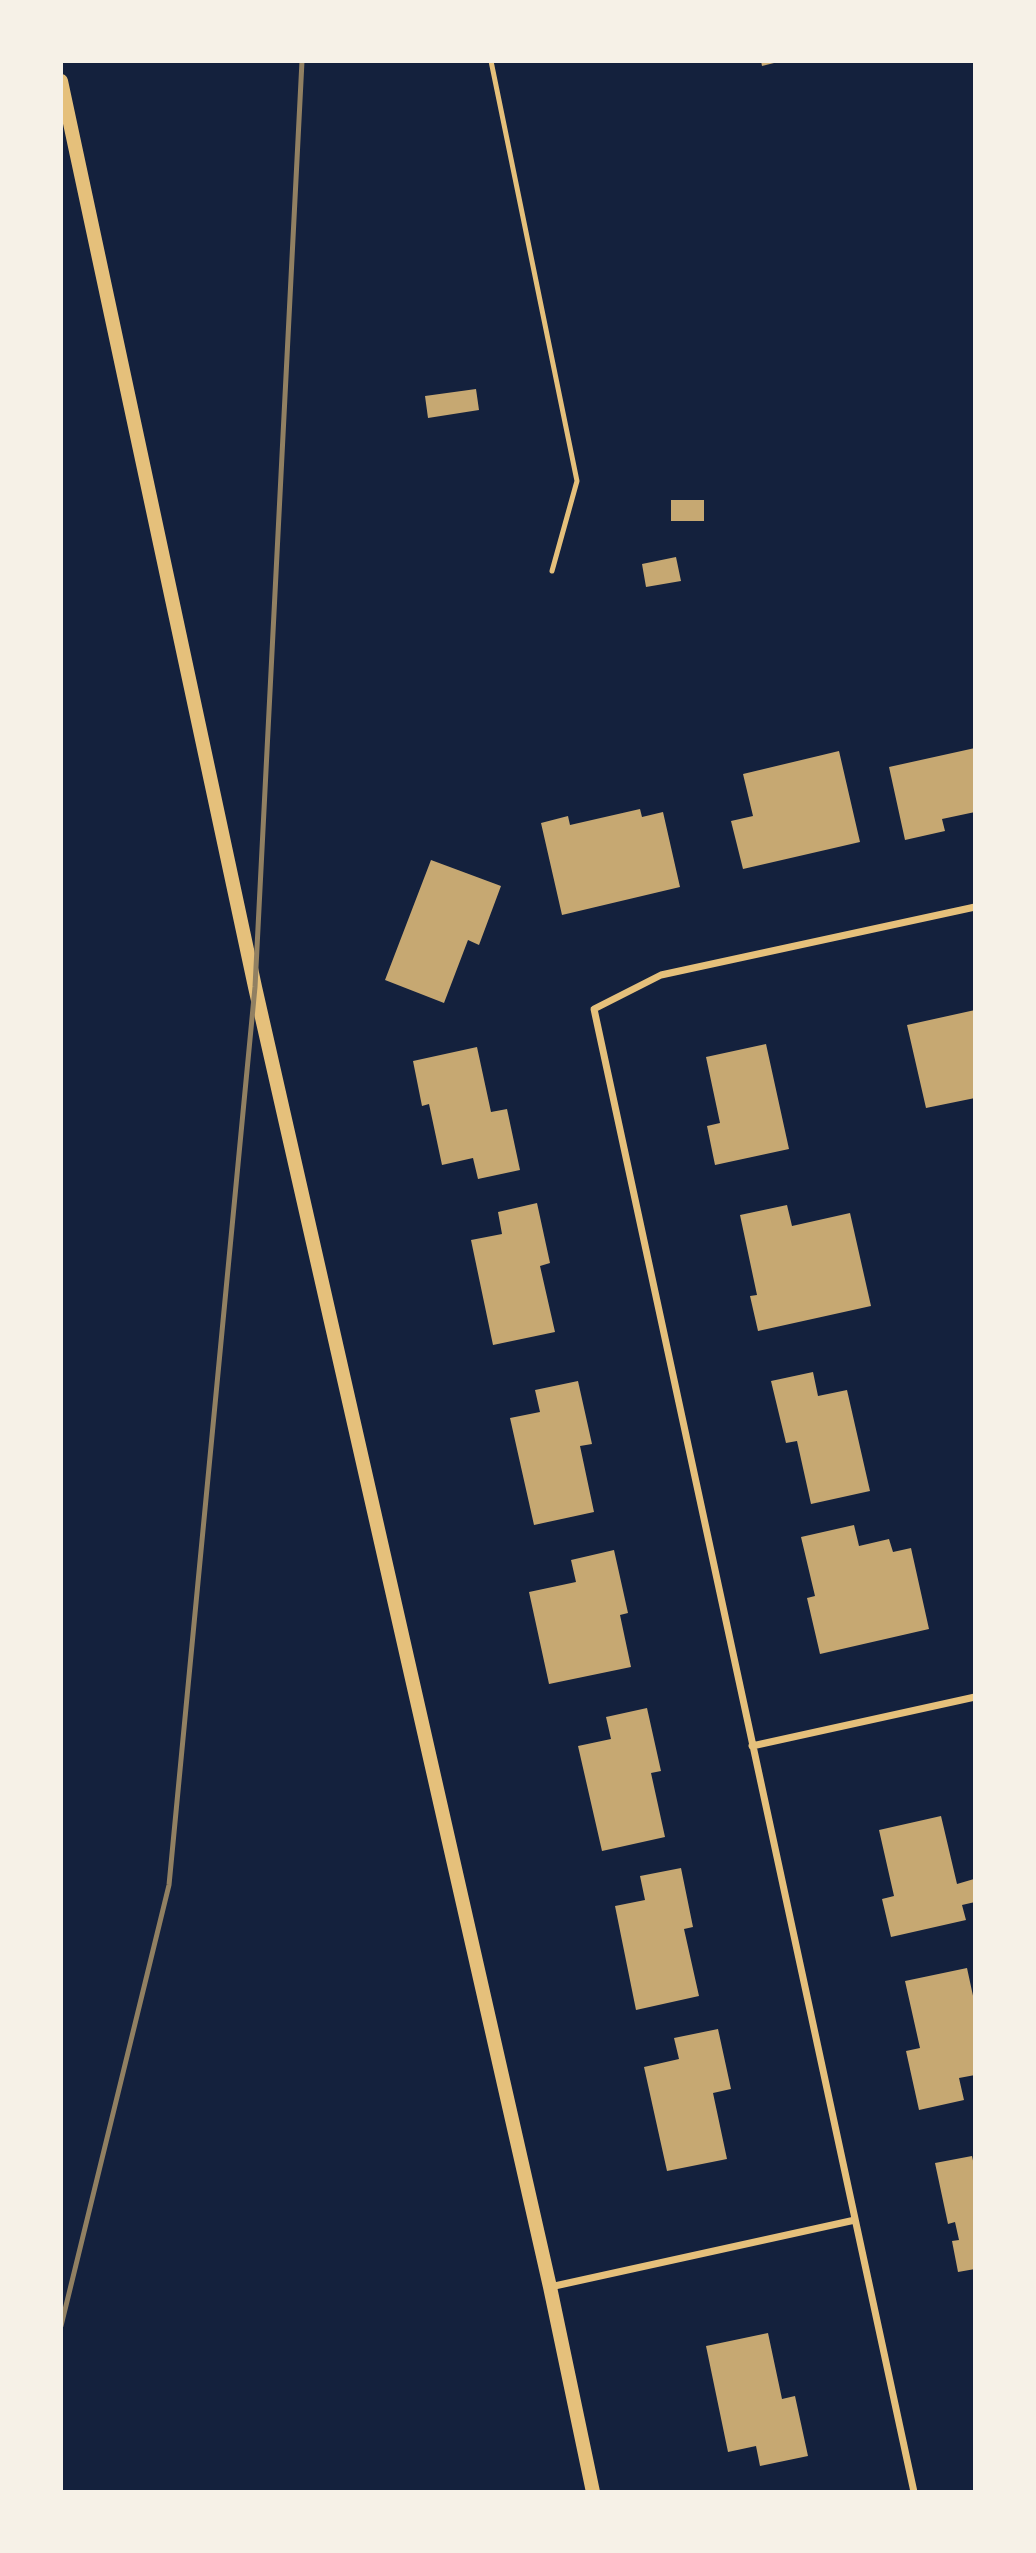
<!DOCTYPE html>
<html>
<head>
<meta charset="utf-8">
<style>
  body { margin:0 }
  #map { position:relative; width:1036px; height:2553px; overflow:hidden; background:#14213d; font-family:Figtree,sans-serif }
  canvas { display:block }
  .frame { position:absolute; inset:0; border:63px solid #f6f1e7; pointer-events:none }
</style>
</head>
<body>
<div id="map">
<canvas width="1036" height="2553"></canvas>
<div class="frame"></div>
</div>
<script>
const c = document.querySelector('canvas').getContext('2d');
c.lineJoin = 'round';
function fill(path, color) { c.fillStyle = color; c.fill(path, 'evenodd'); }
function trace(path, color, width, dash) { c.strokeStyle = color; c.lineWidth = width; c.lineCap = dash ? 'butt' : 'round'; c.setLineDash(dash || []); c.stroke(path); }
fill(new Path2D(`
  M761,61h17v1l-16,4z
  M476,389l3,21 -51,8 -3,-22z
  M671,500h33v21h-33z
  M676,557l5,24 -35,6 -4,-23z
  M975,748v64l-33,7 3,12 -40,9 -16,-73z
  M839,751l21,91 -117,27 -12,-48 22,-5 -10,-42z
  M640,809l2,8 21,-5 17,75 -118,28 -21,-92 27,-7 2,9z
  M431,860l70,26 -22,59 -11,-5 -24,63 -59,-23z
  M975,1010v88l-49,10 -19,-83z
  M766,1044l23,105 -74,16 -8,-39 13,-3 -14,-66z
  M477,1047l14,65 16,-3 13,61 -42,9 -5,-21 -31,7 -13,-61 -7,2 -9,-45z
  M537,1203l13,60 -10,3 15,66 -62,13 -22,-105 31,-6 -4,-22z
  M787,1205l5,21 58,-13 21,93 -113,25 -8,-35 7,-1 -17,-80z
  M813,1372l5,24 29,-6 23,101 -59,13 -14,-63 -11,2 -15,-62z
  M578,1381l14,63 -12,2 14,66 -60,13 -24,-107 30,-6 -5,-22z
  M854,1525l5,21 30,-7 4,13 18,-4 18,81 -109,25 -13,-56 8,-2 -14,-59z
  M614,1550l14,63 -8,2 11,52 -82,17 -20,-92 47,-10 -5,-22z
  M647,1708l14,63 -10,2 14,64 -63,14 -24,-105 33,-7 -5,-22z
  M941,1816l16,68 17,-5 1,23 -13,3 4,15 -75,17 -9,-38 12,-3 -15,-66z
  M681,1868l12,59 -9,2 15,67 -63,14 -21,-104 30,-6 -5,-24z
  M967,1968l8,37v70l-16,3 5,22 -45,10 -13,-59 14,-3 -15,-67z
  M718,2029l13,60 -18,4 14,66 -60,12 -23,-104 35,-8 -5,-21z
  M972,2156l3,14v99l-17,3 -6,-31 7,-1 -4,-18 -7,2 -13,-61z
  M768,2333l14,66 13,-3 13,60 -48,10 -4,-20 -28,6 -22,-106z`), '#c6a872');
trace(new Path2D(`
  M491,61l86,420 -25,90`), '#e5c07b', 5);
trace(new Path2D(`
  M752,1746l223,-49
  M550,2287l305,-67
  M914,2492l-320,-1483 67,-34 314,-68`), '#e5c07b', 7);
trace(new Path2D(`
  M61,81l194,906 295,1300 43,205`), '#e5c07b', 14);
trace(new Path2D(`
  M61,2326l108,-441 86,-898 47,-926`), '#918062', 5);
</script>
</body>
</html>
